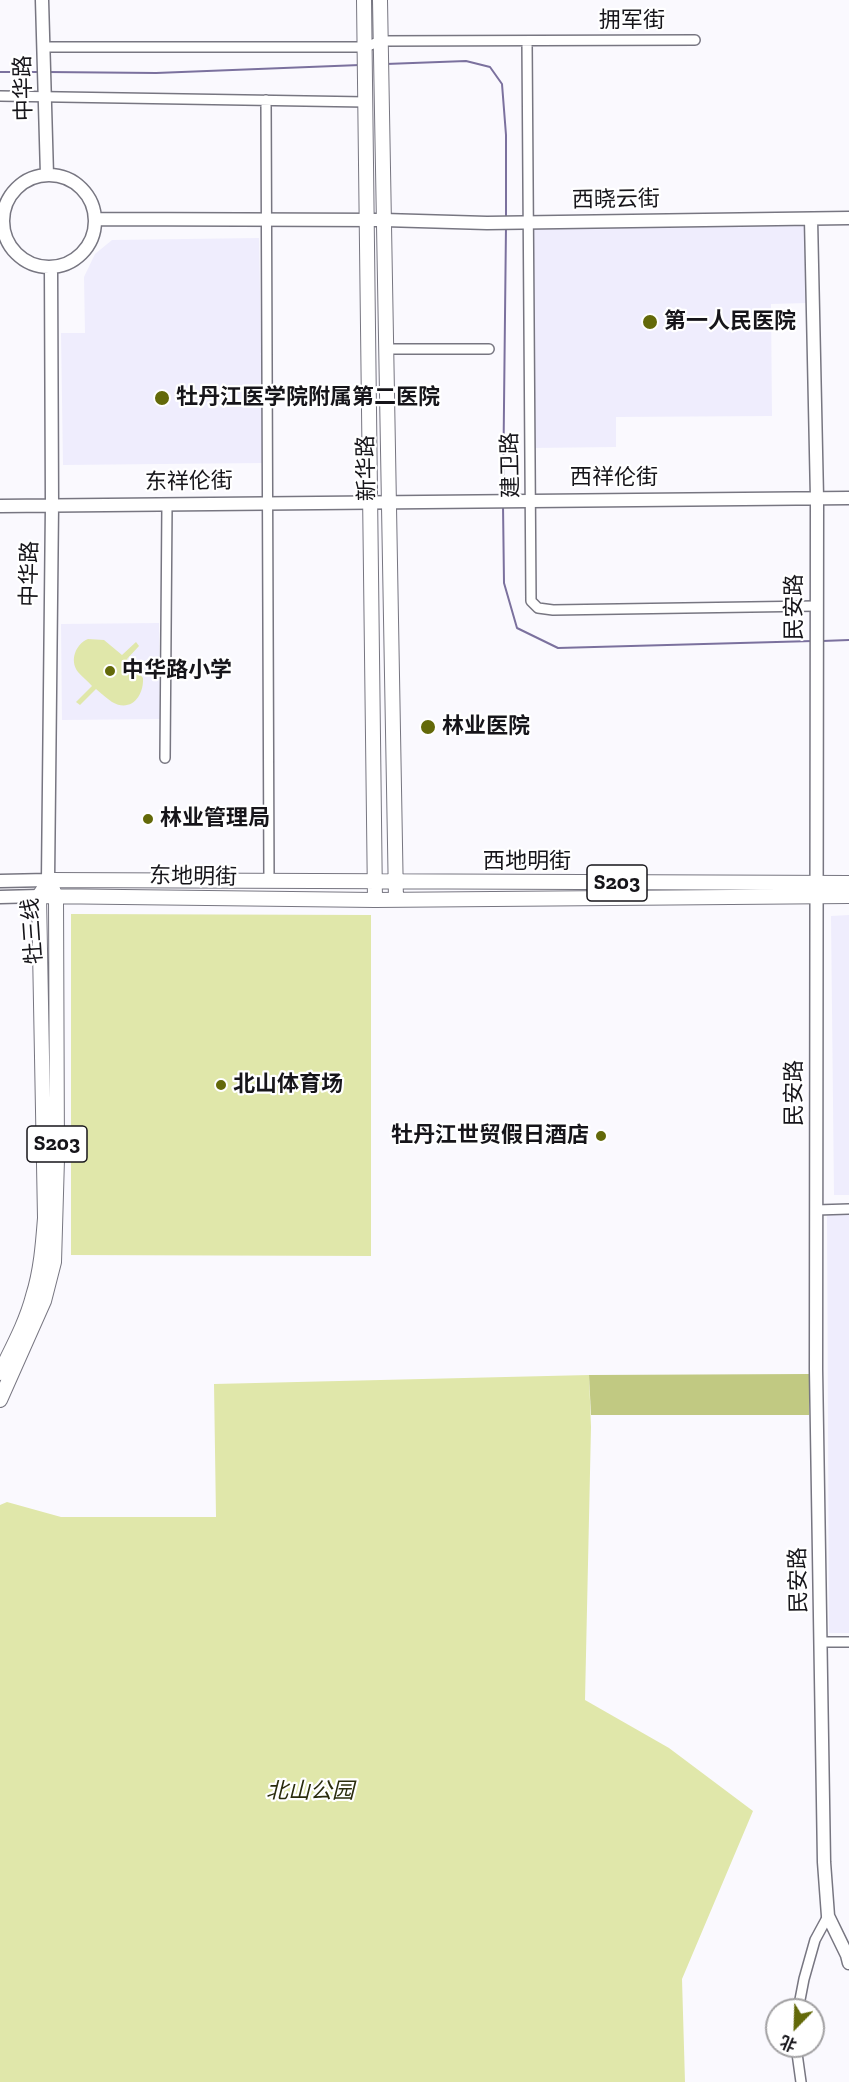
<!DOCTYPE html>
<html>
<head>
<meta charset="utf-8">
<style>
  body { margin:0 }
  #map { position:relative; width:849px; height:2082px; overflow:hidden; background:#faf9fe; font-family:"Zilla Slab","Noto Sans SC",serif }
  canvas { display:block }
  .north { position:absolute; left:765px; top:1998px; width:60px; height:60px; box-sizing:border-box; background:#fff; border:2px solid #a2a1a3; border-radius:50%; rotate:203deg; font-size:16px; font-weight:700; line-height:24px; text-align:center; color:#16151a }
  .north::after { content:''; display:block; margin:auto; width:21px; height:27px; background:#636909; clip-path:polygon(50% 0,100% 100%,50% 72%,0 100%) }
</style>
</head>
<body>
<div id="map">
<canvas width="849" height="2082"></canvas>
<div class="north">北</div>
</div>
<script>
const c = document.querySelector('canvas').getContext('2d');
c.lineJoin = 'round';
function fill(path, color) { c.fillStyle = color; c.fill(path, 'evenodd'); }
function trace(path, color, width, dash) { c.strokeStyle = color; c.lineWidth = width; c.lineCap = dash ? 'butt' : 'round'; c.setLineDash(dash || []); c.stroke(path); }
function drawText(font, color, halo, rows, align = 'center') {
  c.font = font + ' "Zilla Slab","Noto Sans SC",serif'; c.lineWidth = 4.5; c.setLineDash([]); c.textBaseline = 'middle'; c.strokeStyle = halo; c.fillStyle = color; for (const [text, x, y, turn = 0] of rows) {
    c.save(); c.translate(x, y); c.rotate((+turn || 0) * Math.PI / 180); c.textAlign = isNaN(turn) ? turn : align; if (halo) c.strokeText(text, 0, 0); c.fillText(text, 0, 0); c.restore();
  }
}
fill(new Path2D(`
  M807,221l1,82 -37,1 1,112 -156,1v30l-84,1 -3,-224z
  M259,238l4,225 -200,2 -2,-132h24l-1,-56 11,-23 17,-14z
  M159,623l1,96 -98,1 -1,-96z
  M849,915v280h-15l-3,-279z
  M827,1215h22v418h-20z`), '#efedfd');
fill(new Path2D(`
  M88,639l16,1 18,15 14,-13 3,4 -12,13 16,19c1,18 -12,35 -31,24 -6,-4 -11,-9 -16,-13l-16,16 -4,-3 16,-16c-4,-5 -10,-9 -14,-14 -9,-12 -2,-28 10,-33z
  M71,914l300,1v341l-300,-1z
  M589,1375l2,52 -6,273 84,48 84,63 -71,168 3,103h-685v-577l7,-3 54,15h155l-2,-133z`), '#e0e7aa');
fill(new Path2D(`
  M809,1374v41h-218l-2,-40z`), '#c1c982');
trace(new Path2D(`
  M386,64l80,-3 24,6 12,17 4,51v82
  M0,72h39
  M47,72l109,1 204,-8
  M503,496l3,-270
  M503,505l1,78 13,45 41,20 255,-7
  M822,641l27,-1`), '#7b719e', 2);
const street = new Path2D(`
  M527,41l4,560 7,7 15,2 263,-4
  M44,47h321l16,-6 314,-1
  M0,96l366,6
  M266,100l3,782
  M0,215h3
  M386,349h103
  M165,758l2,-254
  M816,1210l33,-1
  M821,1642h28
  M798,2010l6,-31 11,-39 13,-24
  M796,2046l5,36`);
const secondary = new Path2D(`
  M42,0l5,175
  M3 221a46 46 0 1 1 92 0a46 46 0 1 1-92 0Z
  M95,219l289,1 103,3 362,-5
  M811,219l6,279 -1,871 8,493 4,54 19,39 2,8
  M0,506l849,-8
  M0,881l48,-1 4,-375 -1,-238
  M0,897l39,-1`);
const primary = new Path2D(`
  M364,0l11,900
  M380,0l16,900
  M48,880l801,3
  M39,896l336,4 474,-4
  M0,1373c12,-25 26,-50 33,-77 8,-25 10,-52 12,-78l-6,-322 4,-6
  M0,1400l44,-99 10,-39 3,-103 -1,-263 -4,-8`);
trace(street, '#777681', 12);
trace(secondary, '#777681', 15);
trace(primary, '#777681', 16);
trace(street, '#fff', 9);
trace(secondary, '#fff', 12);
trace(primary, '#fff', 14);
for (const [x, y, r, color] of [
  [650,322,8,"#636909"],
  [162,398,8,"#636909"],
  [110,671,6,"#636909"],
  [428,727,8,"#636909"],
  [148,819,6,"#636909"],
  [221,1085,6,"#636909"],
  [601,1136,6,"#636909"]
]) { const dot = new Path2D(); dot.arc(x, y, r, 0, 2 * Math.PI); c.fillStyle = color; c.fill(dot); trace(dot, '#fff', 2); }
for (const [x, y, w] of [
  [617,883,60],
  [57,1144,60]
]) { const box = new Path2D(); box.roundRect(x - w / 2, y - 18, w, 36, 4.5); c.fillStyle = '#fff'; c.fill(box); trace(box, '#16151a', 1.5); }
drawText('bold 21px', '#16151a', null, [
  ["S203",617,883],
  ["S203",57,1144]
]);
drawText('22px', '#16151a', '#fff', [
  ["拥军街",632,21],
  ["中华路",24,88,-91],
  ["西晓云街",616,200,-1],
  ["建卫路",511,465,-91],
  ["新华路",367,468,-91],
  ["西祥伦街",614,478],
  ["东祥伦街",189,482,-1],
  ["中华路",30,574,-89],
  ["民安路",795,607,-90],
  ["西地明街",527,862],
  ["东地明街",193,877,1],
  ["牡三线",33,931,-94],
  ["民安路",795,1093,-90],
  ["民安路",799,1580,-91]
]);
drawText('bold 22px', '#16151a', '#fff', [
  ["第一人民医院",664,322],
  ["牡丹江医学院附属第二医院",176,398],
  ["中华路小学",122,671],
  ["林业医院",442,727],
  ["林业管理局",160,819],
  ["北山体育场",233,1085],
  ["牡丹江世贸假日酒店",589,1136,"right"]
], 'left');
drawText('italic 22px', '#2a2c0d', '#fff', [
  ["北山公园",310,1792]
]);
</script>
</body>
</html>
